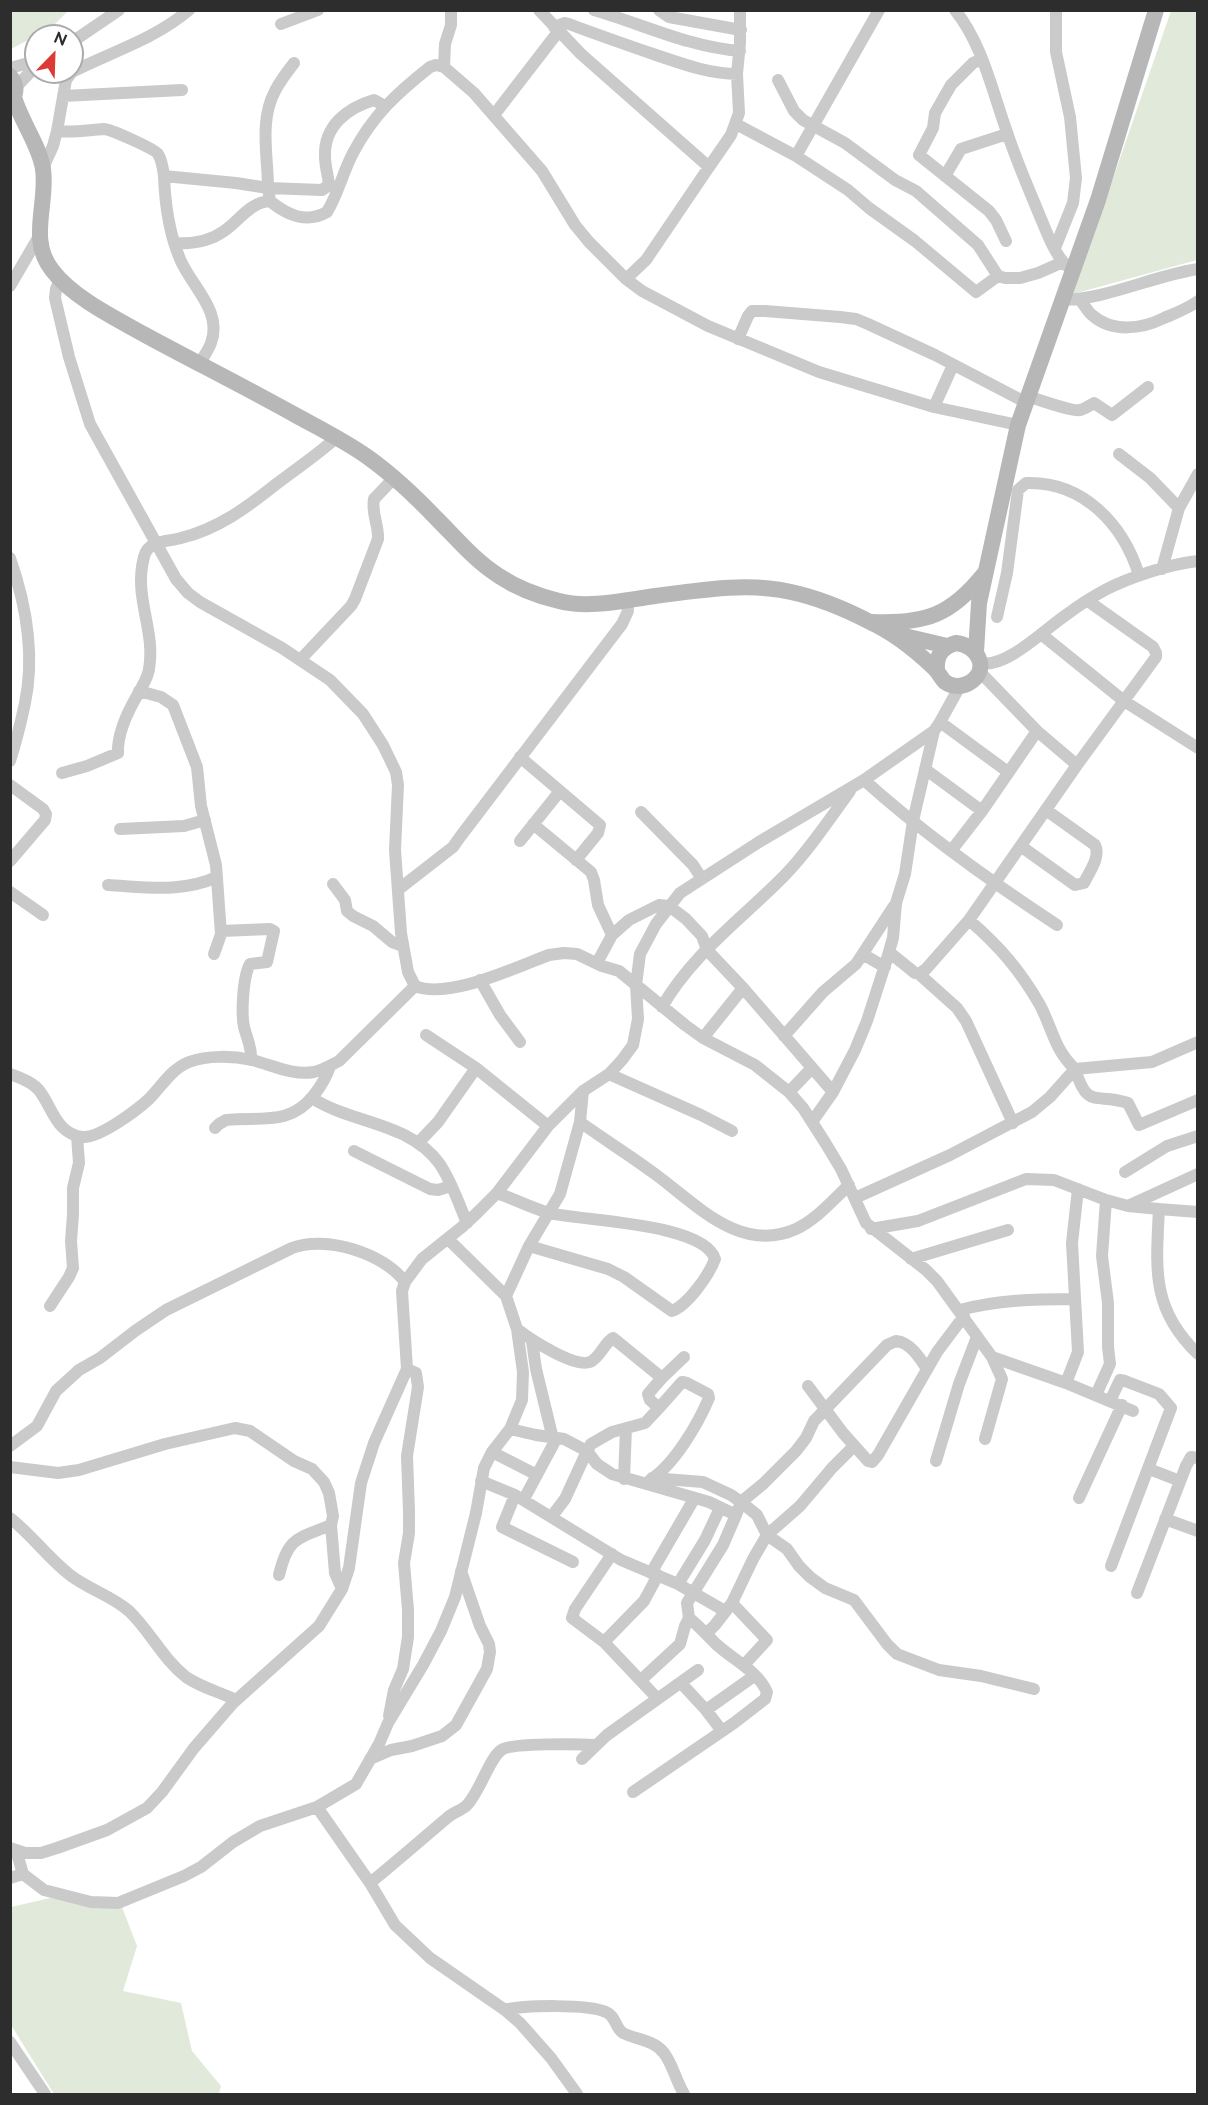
<!DOCTYPE html>
<html>
<head>
<meta charset="utf-8">
<style>
  body { margin:0 }
  #map { position:relative; width:1208px; height:2105px; overflow:hidden; background:#fff; font-family:Raleway,sans-serif }
  canvas { display:block }
  .frame { position:absolute; inset:0; border:12px solid #2d2d2d; pointer-events:none }
  .north { position:absolute; left:24px; top:24px; width:60px; height:60px; box-sizing:border-box; background:#fff; border:2px solid #ababab; border-radius:50%; rotate:23deg; font-size:16px; font-weight:700; line-height:24px; text-align:center; color:#2d2d2d }
  .north::after { content:''; display:block; margin:auto; width:21px; height:27px; background:#de3a35; clip-path:polygon(50% 0,100% 100%,50% 72%,0 100%) }
</style>
</head>
<body>
<div id="map">
<canvas width="1208" height="2105"></canvas>
<div class="frame"></div>
<div class="north">N</div>
</div>
<script>
const c = document.querySelector('canvas').getContext('2d');
c.lineJoin = 'round';
function fill(path, color) { c.fillStyle = color; c.fill(path, 'evenodd'); }
function trace(path, color, width, dash) { c.strokeStyle = color; c.lineWidth = width; c.lineCap = dash ? 'butt' : 'round'; c.setLineDash(dash || []); c.stroke(path); }
fill(new Path2D(`
  M11,10h57v1l-17,17 -40,21z
  M1171,11h26v249l-124,34z
  M50,1898l72,9 15,39 -14,45 58,12 11,48 29,35 -2,8h-165l-43,-69v-118z`), '#e1eada');
trace(new Path2D(`
  M539,10l42,44 128,113 -63,93 -20,19
  M594,10c48,14 95,37 146,41
  M659,10l10,7 72,13
  M955,10c28,35 37,81 52,122 9,28 21,55 32,82 7,16 15,40 28,52
  M281,24l37,-14
  M554,27l11,-4 4,1c29,11 58,21 87,31 27,9 53,19 81,19
  M72,42l47,-32
  M982,59l-9,4 -22,22 -16,28 -2,15 -14,27 70,56 7,9 10,21
  M444,67l1,-23 6,-19v-15
  M10,68l26,-7
  M72,72c39,-20 83,-33 117,-62
  M778,80l16,31 9,9 42,23 50,37 21,11 62,54 20,31 7,2h15l18,-5 25,-11
  M16,87l20,-21
  M63,96l119,-6
  M385,106l-11,-6c-27,8 -50,26 -49,56 0,10 3,19 4,29l-7,5 -54,-2 2,13c17,14 36,23 57,11 11,-18 16,-40 26,-59 20,-38 44,-60 77,-86l6,-2 8,2 30,26 68,78 33,54 14,17 37,37 16,12 66,35 111,46 115,35 84,18
  M494,115l64,-83
  M736,124l60,32 52,34 21,18 46,33 61,51 22,-16
  M57,131c16,2 31,-1 47,-2 6,0 51,20 54,25 4,6 5,15 6,22l72,7 32,5c0,-32 -9,-67 7,-97 5,-10 12,-19 19,-28
  M796,156l83,-146
  M709,167l22,-32 8,-22 -2,-39 3,-31v-33
  M43,168l10,-22 4,-15 9,-51 6,-8
  M164,176c1,28 5,57 16,83 11,27 43,52 31,84 -3,8 -8,14 -11,21
  M945,176l16,-27 46,-15
  M175,243c17,1 34,-1 49,-12 15,-10 26,-29 46,-30
  M1055,248l18,-45 3,-25 -6,-61 -14,-65v-42
  M60,279l-4,10 -1,9 14,59 21,67 86,155 12,14 12,9 82,46 48,32 33,34 20,31 13,27 2,13 -3,65 6,83 7,39 7,14c33,14 101,-19 134,-31l15,-2 13,1 25,12 17,5 66,54 18,13 52,27 34,27 14,16 23,36 15,25 25,54 60,47 11,11 55,76 10,22 -17,60
  M10,286l28,-48
  M1062,300c46,-1 90,-24 136,-31
  M1080,300c4,4 7,11 12,15 20,18 50,14 72,3 12,-5 23,-9 34,-17
  M738,339l10,-23 4,-5h13l75,6 16,2 12,5 67,31 90,47
  M1027,396c10,3 46,16 53,14 5,-1 10,-5 14,-7l18,12 36,-28
  M934,407l19,-42
  M1119,454l31,24 29,30 -17,61
  M1179,508l19,-34
  M10,558c16,46 25,97 15,145 -4,19 -9,39 -15,58
  M997,617l10,-44 11,-83 8,-7c57,-2 97,41 113,92
  M1041,634l83,67 74,47
  M300,660l51,-54 4,-7 23,-60c1,-13 -7,-27 -4,-40l20,-21
  M980,663c26,6 65,-34 86,-48 12,-9 26,-18 39,-25 25,-13 65,-26 93,-29
  M979,671l58,60 40,34
  M139,691l22,6 12,8 24,62 4,39 15,59 5,69 -7,20
  M940,722l68,50
  M520,757l80,68 -2,8 -22,27
  M925,769l57,42
  M62,773l25,-7 31,-13c-1,-20 10,-42 20,-59 4,-8 10,-16 11,-25 7,-39 -16,-72 -5,-112 4,-17 23,-15 37,-19 37,-9 65,-30 94,-53 21,-16 42,-30 61,-47
  M864,780c60,54 126,101 193,145
  M10,785l33,24 3,5 -1,6 -35,41
  M641,812l52,53 9,14
  M533,824l58,48 3,8 4,25 14,30
  M120,829l64,-3 21,-6
  M520,841l40,-50
  M1022,847l53,38 9,-2c5,-11 17,-26 11,-38l-49,-35
  M951,851l31,-40 55,-80
  M333,884l12,16 2,11 6,5 20,10 19,16 11,4
  M108,885c38,2 74,8 109,-8
  M399,889l54,-42 7,-10 162,-213 6,-13 -1,-11
  M10,892l33,23
  M969,920c30,26 51,50 71,85 13,25 14,44 35,64l77,-7 46,-20
  M221,931l49,-2 4,2 -7,31 -17,2c-7,12 -9,49 -6,63 3,12 8,20 7,33
  M889,952l26,21 4,1 7,-5 43,-49 108,-155 79,-108v-4l-3,-6 -65,-46
  M864,955l21,12
  M597,963l15,-28 17,-15 30,-15 10,1 17,13 16,17 5,14 36,38 90,104
  M919,974l38,34 9,13 47,102
  M480,980l20,35 20,27
  M662,1007c30,-53 81,-89 123,-132 24,-25 44,-55 65,-84
  M426,1035l50,33 72,58
  M784,1036l39,-44 33,-28 38,-58
  M703,1038l40,-50
  M1075,1069c13,42 21,23 53,34l11,22 59,-25
  M10,1074c11,4 25,9 31,19 12,17 16,41 42,44 17,1 54,-27 66,-38 13,-13 22,-30 40,-37 19,-7 44,-6 63,-2 20,5 41,16 62,12 9,-2 17,-7 25,-11l76,-75
  M609,1074l92,41 31,16
  M789,1092l23,-24
  M312,1098c40,26 97,24 127,65 12,17 20,41 28,60
  M580,1122c25,18 51,34 75,52 41,30 85,80 141,55 20,-9 37,-29 53,-44
  M812,1122l21,-30 22,-42 12,-29 19,-59 7,-24 3,-35 9,-29 8,-53 21,-90
  M215,1128l4,-4 7,-4c34,-4 63,7 88,-25 7,-9 13,-19 16,-29
  M419,1142l19,-20 38,-54
  M354,1151l76,38 8,1 13,-4
  M1125,1172l42,-26 31,-10
  M497,1193c17,6 35,15 52,20 34,8 155,10 166,46 -6,16 -27,46 -43,52l-48,-34 -16,-8 -79,-23
  M855,1198l95,-43 82,-43 18,-15 25,-28
  M1106,1200l22,6 31,3c-3,60 -8,100 39,145
  M1128,1206l70,-32
  M1159,1209l39,3
  M871,1229l47,-8 108,-42 28,1 52,20 -4,56 6,47v44l2,17 -14,31
  M448,1239l58,57 23,-50 31,-52 20,-72 3,-31
  M911,1259l97,-29
  M50,1306l19,-29 4,-9 -2,-27 2,-27v-26l6,-25 -2,-27
  M960,1310c37,-10 75,-11 114,-11
  M517,1329c13,10 57,39 73,33 10,-4 14,-19 23,-24l49,40 22,-21
  M992,1357l74,26 67,28
  M1066,1383l12,-31 -6,-109 6,-54
  M808,1386l35,47 25,28 4,1 6,-7 59,-103 27,-36
  M1110,1401l10,-21 5,1 34,13 12,14 -60,158
  M510,1429l26,6 28,4 23,12 4,-7 21,-12 33,-9 14,-15
  M10,1446l27,-20 19,-35 23,-21 21,-12 35,-27 31,-21 126,-62c33,-13 92,5 113,34
  M492,1452l45,23
  M936,1461l23,-77 18,-47
  M10,1467l48,6 21,-3 86,-26 70,-16 15,3 44,30 18,8 12,13 5,11 4,23 -2,9 4,48 7,16
  M1149,1469l31,12
  M652,1478l51,4 28,13 10,7 22,-18 33,-33 10,-13 8,-17 73,-76 9,-4c14,1 24,17 31,28
  M624,1479l2,-51
  M650,1480c24,-15 48,-56 59,-82l-1,-4 -21,-11 -5,-1 -23,26 -9,-8 -2,-6 14,-16
  M481,1481l34,14 106,65 57,24 47,27
  M515,1495l-13,32 71,35
  M1079,1498l43,-93
  M524,1499l30,-56 -18,-74 -4,-28
  M552,1516l13,-17 22,-48 10,13 15,10 97,28 27,13 5,-13 16,13 10,20 20,14 12,17 11,11 15,11 29,12 33,44 10,10 42,16 42,6 53,13
  M10,1518c22,17 38,40 60,57 18,14 42,21 59,36 21,20 34,48 57,66 16,11 34,15 50,23
  M1165,1519l33,12
  M612,1554l-37,55 -3,9 32,24 53,56
  M651,1573l43,-74
  M279,1575c9,-38 18,-36 52,-50
  M678,1584l27,-44 15,-32
  M1137,1593l49,-127 5,-9 7,1
  M732,1603l35,37 -23,25
  M707,1633l8,-8 17,-22 21,-44 14,-24 33,-29 32,-38 22,-22
  M604,1642l40,-41 14,-26
  M641,1680l39,-36 5,-18 4,-8 -2,-15 36,-58 13,-30
  M681,1683l25,27 16,21
  M706,1710l48,-34
  M389,1716l5,-26 9,-21 5,-32v-27l-4,-47 5,-30v-21l-2,-56 11,-69 -2,-14 -9,-4
  M370,1759l21,-9 21,-4 30,-10 14,-11 31,-56 3,-17 -1,-8 -9,-18 -19,-55
  M582,1759l25,-24 91,-65
  M633,1792l101,-69 31,-24 2,-7c-9,-21 -35,-33 -51,-48 -9,-9 -17,-18 -27,-26
  M317,1807l53,76 25,42 35,33 75,52 15,13 31,35 26,36
  M10,1848l15,5h16l16,-5 50,-18 40,-22 15,-16 32,-44 39,-45 86,-77 23,-37 7,-21 12,-85 13,-40 33,-74 -5,-78 3,-9 17,-23 40,-32 16,-15 19,-19 51,-67 35,-35 26,-17 13,-14 11,-15 5,-26 -2,-34 4,-31 16,-30 24,-31 79,-51 105,-62 70,-49 6,-9 20,-36
  M16,1850l7,24 21,16 47,12 27,1 66,-27 17,-9 32,-25 27,-16 57,-19 39,-23 23,-40 9,-21 35,-58 18,-34 14,-34 21,-84 8,-45 8,-16 18,-23 12,-29 1,-28 -6,-43 -11,-33
  M10,1878l13,-4
  M370,1883c26,-21 51,-43 77,-65 5,-5 13,-7 19,-12 14,-13 24,-51 37,-57 12,-6 76,-5 91,-4
  M505,2010c20,-5 83,-6 101,2 10,4 9,16 17,21 14,7 31,7 41,20 9,12 12,28 20,41
  M10,2042l35,52`), '#cacaca', 12);
trace(new Path2D(`
  M10,76c7,9 7,18 0,27
  M14,97c7,25 25,47 29,72 5,34 -15,71 9,101 21,28 65,49 95,66 50,27 100,52 150,80 24,13 50,26 72,42 25,18 47,39 68,61 20,20 38,42 62,57 18,12 39,20 60,25 30,8 66,-1 96,-5 45,-6 92,-14 136,-4 28,6 54,17 79,30 24,11 44,27 63,45 5,4 7,10 12,15 7,5 17,5 24,1 22,-13 9,-38 -13,-40 -14,4 -20,12 -19,27
  M873,622c53,2 78,-7 111,-48
  M896,634l51,12
  M976,652l3,-49 39,-178 80,-225 58,-190`), '#b7b7b7', 16);
</script>
</body>
</html>
